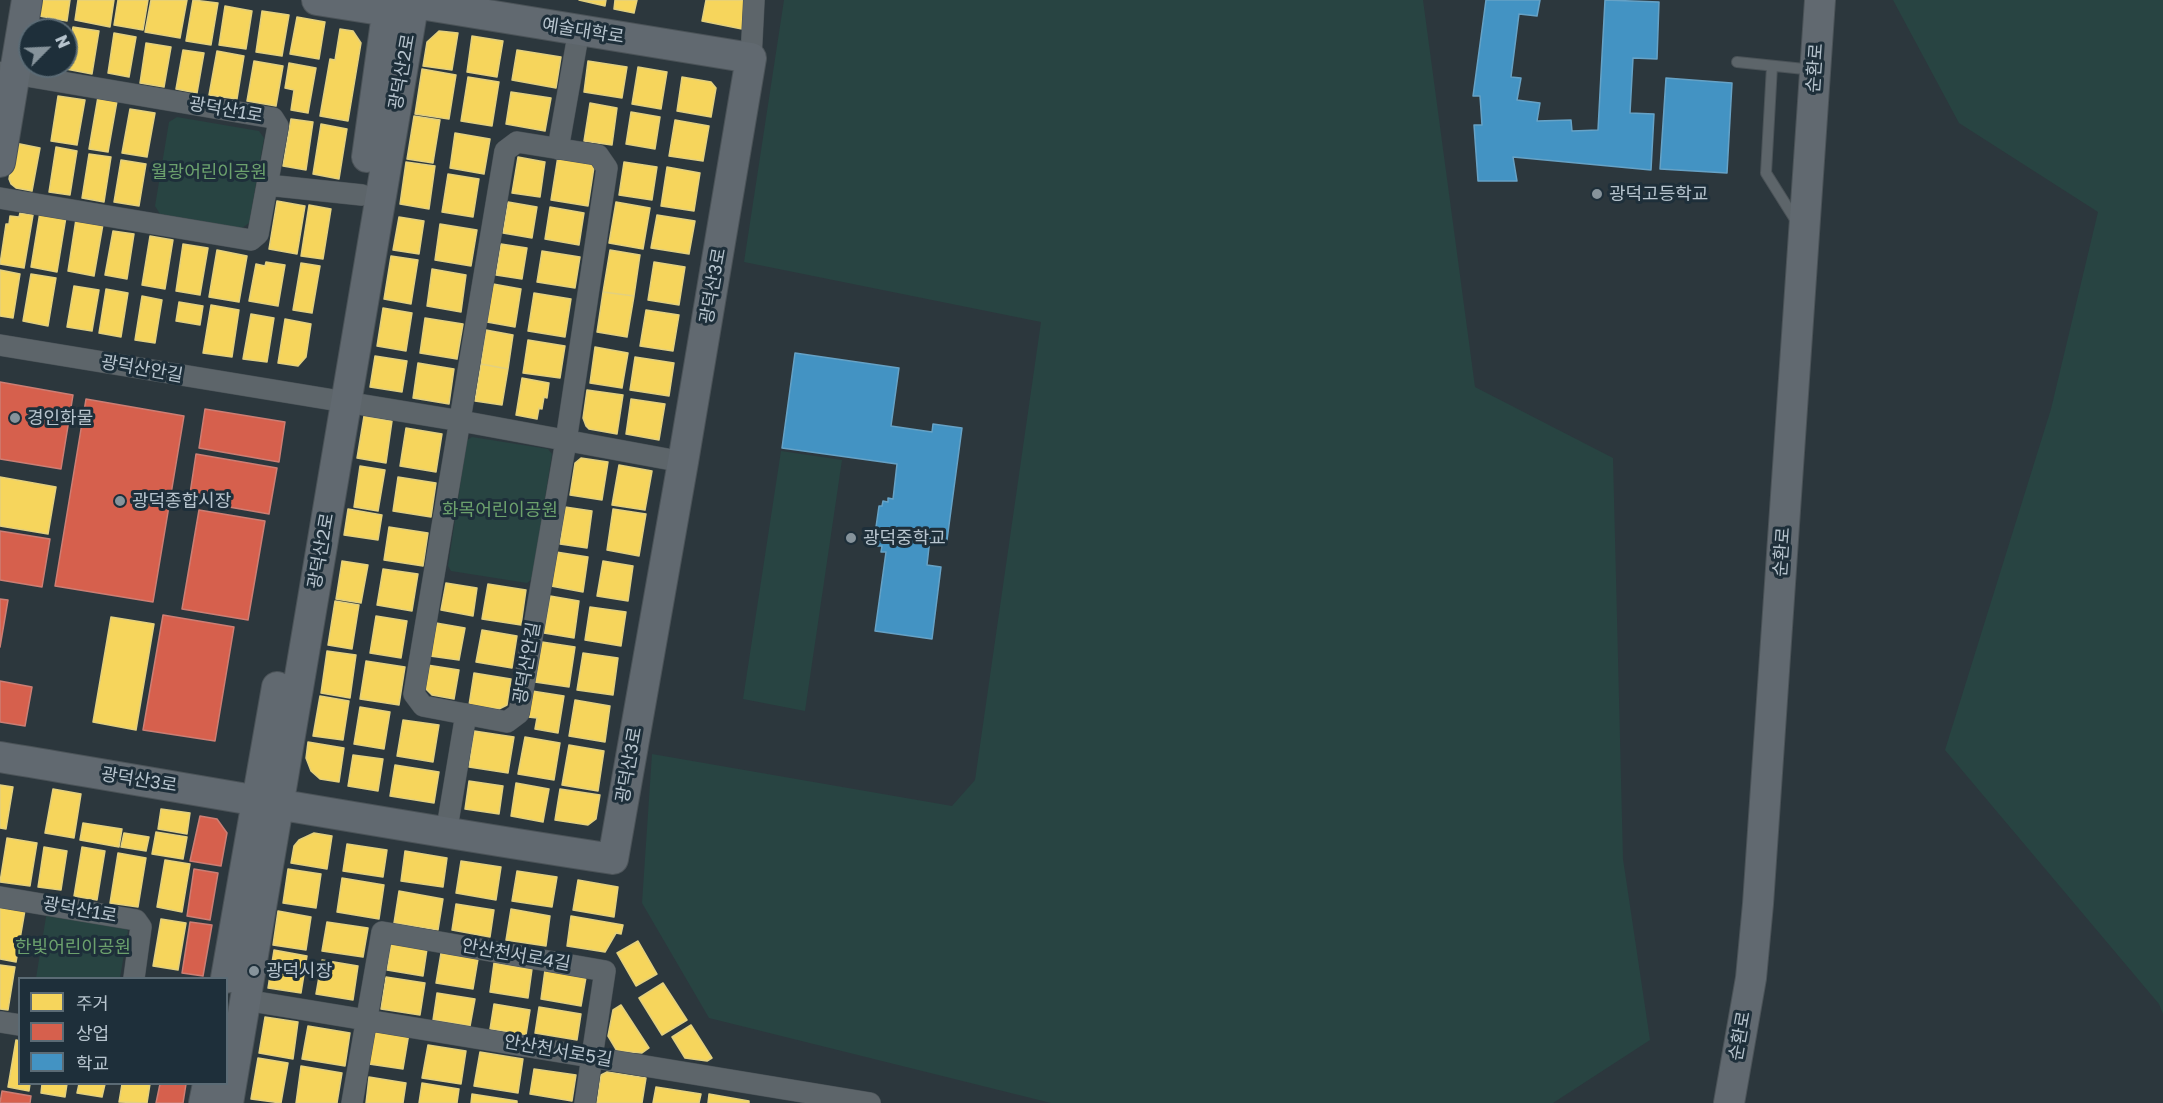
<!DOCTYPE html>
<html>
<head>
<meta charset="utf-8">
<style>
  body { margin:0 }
  #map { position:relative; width:2163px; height:1103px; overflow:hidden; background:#2c373d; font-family:"Golos Text","Noto Sans KR",sans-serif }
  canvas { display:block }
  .legend { position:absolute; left:18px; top:977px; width:210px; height:108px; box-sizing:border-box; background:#1e2f3a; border:2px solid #5b6b75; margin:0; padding:8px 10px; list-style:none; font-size:18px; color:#b7c4ce }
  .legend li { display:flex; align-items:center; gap:12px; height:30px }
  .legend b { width:30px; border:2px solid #5b6b75 }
  .north { position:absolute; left:18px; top:18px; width:60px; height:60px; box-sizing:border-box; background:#1e2f3a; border:2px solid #5b6b75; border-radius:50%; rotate:66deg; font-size:16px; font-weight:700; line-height:24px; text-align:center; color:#b7c4ce }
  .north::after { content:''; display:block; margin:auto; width:21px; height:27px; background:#86939b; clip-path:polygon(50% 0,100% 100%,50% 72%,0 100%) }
</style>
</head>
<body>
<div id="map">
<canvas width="2163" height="1103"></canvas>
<ul class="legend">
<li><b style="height:16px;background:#f6d55c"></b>주거</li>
<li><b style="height:16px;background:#d6604d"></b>상업</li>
<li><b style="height:16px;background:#4393c3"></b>학교</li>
</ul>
<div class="north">N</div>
</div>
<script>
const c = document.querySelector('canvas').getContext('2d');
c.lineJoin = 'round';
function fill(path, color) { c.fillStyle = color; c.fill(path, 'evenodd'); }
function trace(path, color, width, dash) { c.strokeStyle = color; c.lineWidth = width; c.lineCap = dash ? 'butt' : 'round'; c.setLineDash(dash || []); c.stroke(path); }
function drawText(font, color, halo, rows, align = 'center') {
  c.font = font + ' "Golos Text","Noto Sans KR",sans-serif'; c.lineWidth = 6; c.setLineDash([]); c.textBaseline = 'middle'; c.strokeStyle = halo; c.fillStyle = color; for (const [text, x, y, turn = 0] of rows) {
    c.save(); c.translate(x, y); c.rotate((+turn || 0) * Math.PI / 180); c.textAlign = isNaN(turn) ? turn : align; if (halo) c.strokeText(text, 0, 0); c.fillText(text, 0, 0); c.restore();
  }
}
fill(new Path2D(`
  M784,0h639l52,387 138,71 10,401 27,181 -97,63h-502l-342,-85 -67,-115 10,-149 300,52 23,-26 66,-458 -297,-60z
  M1893,0h270v1014l-4,-10 -214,-254 106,-341 47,-197 -139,-89z
  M177,117l82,14 5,7 -15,85 -7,5 -82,-14 -5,-8 14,-84z
  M472,437l76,12 4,5 -20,125 -5,4 -76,-12 -3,-5 19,-126z
  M781,451l61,9 -37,251 -62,-12z
  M47,911l76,13 5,7 -8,47h-84z`), '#284442');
const homes = new Path2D(`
  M31,0h39l-3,21 -39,-7z
  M78,0h36l-4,27 -35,-7z
  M118,0h30l-5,30 -29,-5z
  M151,0h36l-7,38 -35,-6z
  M193,0l25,3 -7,42 -25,-4z
  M579,0h27l-1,6z
  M615,0h22l-3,13 -20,-4z
  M706,0h41l-5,29 -40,-8z
  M225,6l27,5 -6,38 -27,-4z
  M262,11l27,4 -7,41 -26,-4z
  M297,17l28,5 -6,37 -29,-5z
  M34,22l27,4 -1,4h-27z
  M73,27l26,4 -7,43 -26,-5z
  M340,29l13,2 8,12 -13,78 -28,-5 10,-57 5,1z
  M439,31l19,2 -6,37 -29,-4 4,-24z
  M114,33l22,4 -7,40 -21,-4z
  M472,36l31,5 -6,36 -30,-5z
  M146,43l25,4 -7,40 -24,-4z
  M183,50l21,3 -7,40 -21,-4z
  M517,50l44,7 -5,31 -44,-8z
  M217,51l27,5 -7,43 -28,-4z
  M254,61l29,5 -7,40 -29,-5z
  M588,61l39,6 -5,31 -38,-6z
  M289,63l27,5 -8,45 -17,-3 3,-20 -9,-2z
  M638,67l29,5 -6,37 -29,-5z
  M422,69l34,6 -7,44 -34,-5z
  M468,77l31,5 -7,44 -31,-5z
  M682,77l29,5 5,6 -5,29 -34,-6z
  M511,92l40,6 -6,33 -39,-7z
  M58,96l27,4 -8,45 -26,-4z
  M98,97l19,4 -9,51 -19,-3z
  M590,103l27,5 -5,37 -28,-4z
  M130,109l25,4 -8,44 -25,-4z
  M631,112l29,5 -5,32 -29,-5z
  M414,116l26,4 -7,43 -26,-4z
  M291,119l22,3 -7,48 -23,-4z
  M675,120l34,6 -6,35 -34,-5z
  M321,124l26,5 -8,50 -26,-5z
  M455,133l35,6 -6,35 -34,-6z
  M15,143l25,5 -8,43 -16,-3 -5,-4 -2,-5z
  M56,147l21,4 -7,44 -21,-3z
  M89,154l22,3 -7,45 -22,-4z
  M558,156l32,5 4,6 -6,39 -37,-6z
  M518,157l27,5 -5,35 -28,-4z
  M121,160l25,4 -7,42 -25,-4z
  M406,162l29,4 -6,43 -29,-5z
  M624,162l33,5 -5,33 -33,-5z
  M667,167l33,6 -6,38 -33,-5z
  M448,174l31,5 -6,38 -31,-5z
  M277,201l28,5 -8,48 -28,-5z
  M508,202l29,5 -5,31 -29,-5z
  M616,202l34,6 -7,41 -34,-6z
  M309,205l22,4 -8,50 -22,-3z
  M550,207l34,6 -5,32 -34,-6z
  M40,212l26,5 -9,55 -26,-5z
  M20,213l13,2 -9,53 -24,-4 6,-40h3l1,-8 9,1z
  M657,215l38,6 -6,33 -38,-6z
  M399,217l25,4 -5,33 -26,-4z
  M76,219l27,5 -9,52 -26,-5z
  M440,224l37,6 -6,36 -36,-6z
  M113,231l21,3 -7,45 -22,-4z
  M150,236l23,4 -8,49 -23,-4z
  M183,244l25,4 -8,47 -24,-4z
  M501,244l26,4 -5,31 -26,-4z
  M217,250l30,6 -8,46 -30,-5z
  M610,250l30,5 -6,41 -31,-4z
  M542,251l38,6 -5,31 -38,-6z
  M391,256l27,4 -7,44 -27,-5z
  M266,262l19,3 -7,41 -29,-5 7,-37 9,2z
  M654,262l31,5 -6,38 -31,-5z
  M301,263l19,3 -8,47 -19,-3z
  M432,269l34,6 -5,37 -34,-6z
  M0,270l20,4 -7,44 -13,-2z
  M31,274l25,4 -8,48 -25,-5z
  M493,284l28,5 -6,38 -28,-5z
  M74,286l25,4 -7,41 -25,-4z
  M106,289l22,4 -7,44 -22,-4z
  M603,292l31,4 -7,41 -30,-5z
  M534,293l37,6 -6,38 -37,-6z
  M142,296l20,4 -7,43 -20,-3z
  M179,302l24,4 -3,19 -24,-4z
  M211,305l28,5 -7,47 -29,-4z
  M383,308l29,5 -6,38 -29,-5z
  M646,310l33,5 -6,36 -33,-5z
  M251,314l23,4 -7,44 -24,-3z
  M425,318l38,6 -6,35 -37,-6z
  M285,319l26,5 -5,33 -8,9 -20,-3z
  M486,330l27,5 -5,34 -27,-5z
  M528,340l37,6 -5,32 -37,-5z
  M595,347l33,6 -6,35 -32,-5z
  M375,356l32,5 -5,31 -32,-5z
  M635,357l39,6 -5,33 -39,-6z
  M418,363l36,6 -5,35 -36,-6z
  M481,364l27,5 -6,36 -27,-4z
  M522,378l27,5 -2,15 -3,-1 -2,12 -3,-1 -2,11 -21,-4z
  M587,390l36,5 -6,39 -28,-5 -3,-3 -3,-8z
  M631,399l34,5 -6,36 -33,-6z
  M364,416l28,5 -6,42 -29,-5z
  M406,428l36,6 -6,38 -36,-6z
  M581,458l27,4 -6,38 -32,-5 5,-32z
  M619,465l33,6 -7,39 -33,-5z
  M360,466l25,4 -7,41 -24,-4z
  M0,477l56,10 -8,47 -48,-8z
  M398,477l38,6 -5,34 -38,-6z
  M565,507l27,4 -5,37 -27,-4z
  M348,509l34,6 -4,25 -34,-5z
  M613,509l33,5 -7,42 -32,-6z
  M389,527l39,6 -5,33 -39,-6z
  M556,552l32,5 -5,35 -32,-6z
  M342,561l26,4 -7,38 -25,-4z
  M603,561l30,5 -5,35 -31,-5z
  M383,569l35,5 -6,37 -35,-6z
  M446,583l31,5 -4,28 -32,-6z
  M488,584l38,6 -5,35 -39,-6z
  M550,596l29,5 -5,37 -30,-5z
  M335,601l24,4 -7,44 -24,-4z
  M590,607l36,5 -5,34 -36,-6z
  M376,616l31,5 -6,37 -31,-5z
  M111,617l43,7 -18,106 -43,-8z
  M436,623l29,5 -6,32 -29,-4z
  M482,630l35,6 -5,32 -36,-6z
  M542,642l33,5 -6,40 -34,-5z
  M327,651l29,4 -6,43 -29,-5z
  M583,653l35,5 -5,37 -36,-5z
  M366,661l39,6 -6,38 -39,-6z
  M427,665l32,5 -5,29 -22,-4 -8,-8z
  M474,673l37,6 -4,26 -8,4 -30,-4z
  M532,691l32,5 -6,37 -23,-4 2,-11 -9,-1z
  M320,696l29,5 -6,39 -30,-4z
  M575,700l35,6 -5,36 -36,-6z
  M360,707l30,5 -6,37 -30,-5z
  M403,720l36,5 -6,37 -36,-6z
  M474,731l40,6 -6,36 -39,-6z
  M525,737l35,6 -6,37 -36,-6z
  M308,742l36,6 -5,34 -19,-3 -9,-8 -5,-13z
  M569,745l35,6 -6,40 -36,-6z
  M353,755l30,4 -5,32 -30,-5z
  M395,765l44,7 -5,31 -44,-7z
  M469,781l34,5 -4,28 -34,-5z
  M516,783l33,6 -6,33 -32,-6z
  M0,785l13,2 -7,42 -6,-1z
  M53,789l28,5 -7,44 -29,-5z
  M560,789l40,6 -4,24 -8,6 -33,-5z
  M161,809l29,4 -3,21 -29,-5z
  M83,823l39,6 -3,18 -39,-7z
  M156,832l31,5 -4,22 -31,-5z
  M124,833l25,4 -3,14 -25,-4z
  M314,833l18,3 -5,33 -36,-6 3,-17 5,-6z
  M7,838l30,5 -7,43 -30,-4z
  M347,844l40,6 -4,27 -40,-6z
  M44,847l23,4 -6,39 -23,-3z
  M82,847l23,4 -8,49 -23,-4z
  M405,851l42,7 -4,29 -42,-6z
  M118,853l28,5 -8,49 -28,-4z
  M165,860l25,4 -8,48 -25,-5z
  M461,861l40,6 -5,33 -40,-7z
  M288,869l33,5 -5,34 -33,-5z
  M517,871l40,6 -5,30 -40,-6z
  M342,878l42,7 -5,34 -42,-7z
  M578,880l40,7 -4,30 -41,-7z
  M399,891l44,8 -5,31 -44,-7z
  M456,904l38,6 -4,27 -38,-7z
  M0,906l25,4 -9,52 -16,-3z
  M511,909l39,7 -4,30 -40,-6z
  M278,911l33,6 -5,33 -33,-5z
  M571,916l52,9 -2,9 -5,-1 -11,19 -38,-6z
  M161,919l25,4 -8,47 -25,-4z
  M327,922l41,6 -5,29 -41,-6z
  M638,941l19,33 -21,12 -19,-33z
  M391,943l36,6 -4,27 -36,-6z
  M274,950l33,6 -6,37 -33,-5z
  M441,953l37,6 -5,30 -37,-6z
  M322,960l36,6 -5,34 -37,-6z
  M494,963l38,6 -4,29 -38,-6z
  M0,965l15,2 -7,43 -8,-1z
  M545,970l41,7 -5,29 -40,-7z
  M386,977l39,6 -5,32 -39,-6z
  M663,983l24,37 -25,15 -23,-37z
  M437,993l38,6 -5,27 -37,-6z
  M494,1004l36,6 -4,25 -36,-6z
  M621,1005l28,43 -7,5 -25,-2 -9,-15 5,-26z
  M539,1007l42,7 -4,26 -42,-7z
  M265,1017l33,5 -5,37 -34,-6z
  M691,1025l21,33 -5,3 -22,-3 -13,-21z
  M308,1026l42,7 -5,33 -43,-7z
  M374,1027l35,6 -6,36 -34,-5z
  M16,1040l4,1v43h10l-1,7 -21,-4z
  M428,1045l38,6 -5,33 -39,-6z
  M480,1052l43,7 -5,34 -44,-7z
  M258,1058l30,5 -7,40 -30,-4z
  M301,1066l41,7 -5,30h-41z
  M534,1069l42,6 -4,26 -42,-7z
  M607,1072l39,6 -4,25h-45l4,-28z
  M369,1077l37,6 -3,20h-37z
  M422,1083l37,6 -2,14h-38z
  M42,1084h25l-2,13 -24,-4z
  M79,1084h26l-3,13 -25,-4z
  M122,1084h28l-3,19 -28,-1z
  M656,1087l45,7 -2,9h-46z
  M472,1094l45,7v2h-46z
  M709,1094l40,7v2h-41z`);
fill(homes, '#f6d55c');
trace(homes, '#e3d07e', 1.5);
const shops = new Path2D(`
  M0,382l73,13 -12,74 -61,-10z
  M86,399l98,17 -31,186 -98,-16z
  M205,409l80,13 -6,40 -80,-14z
  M196,454l81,14 -8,46 -80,-14z
  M199,510l66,11 -17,99 -66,-11z
  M0,531l50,8 -8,48 -42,-7z
  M0,599l8,1 -8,47z
  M163,615l71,12 -19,114 -72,-11z
  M0,681l32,6 -7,39 -25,-4z
  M200,816l17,3 10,14 -6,33 -31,-5z
  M194,869l24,4 -8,47 -23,-4z
  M190,922l22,3 -9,51 -21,-3z
  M160,1084h26l-3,19h-27z
  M2,1091l29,5 -1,7h-30z`);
fill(shops, '#d6604d');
trace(shops, '#cd7e74', 1.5);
const schools = new Path2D(`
  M1486,0h54l-3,16 -18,-2 -8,63 10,1 -4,22 23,3 -3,18 34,-1 1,11 26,-1 7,-130 54,2 -2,57 -24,-1 -3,55 24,1 -3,56 -138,-13 4,24h-39l-4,-56h8l-2,-29h-7z
  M1666,78l66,5 -5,90 -67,-4z
  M795,353l104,15 -8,58 41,6 1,-8 29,4 -15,112 -17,-2 -3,27 14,2 -9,72 -57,-8 11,-79h-5l1,-6h-5v-5h-3l5,-35h3l1,-5 5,1v-4l5,1 4,-35 -115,-16z`);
fill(schools, '#4393c3');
trace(schools, '#66a2c6', 1.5);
const lane = new Path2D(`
  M1737,62l77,8
  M1772,66l-6,107 32,51`);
const street = new Path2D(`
  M751,58l3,-58
  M517,142l81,13 9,13 -41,273 -47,272 -12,9 -84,-16 -9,-12 91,-543z
  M558,149l21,-119
  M267,185l95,10
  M0,198l251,42 7,-6 20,-108 -5,-8 -270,-46
  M0,345l461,76 222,41
  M446,834l20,-120
  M0,897l136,23 5,7 -7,51
  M245,1000l625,103
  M0,1022l20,3
  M352,1103l30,-171 223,39 -20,132`);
const secondary = new Path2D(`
  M317,0l89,14
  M367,157l22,-157
  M0,162l27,-162
  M0,757c204,34 408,71 613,102l70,-397 68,-404 -337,-55
  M226,978l51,-291
  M204,1103l4,-19
  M228,1103l186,-1103
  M1729,1103l22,-125 7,-74 62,-904`);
trace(lane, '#4b5358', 12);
trace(street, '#4b5358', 22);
trace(secondary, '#4b5358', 32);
trace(lane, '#5d656a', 10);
trace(street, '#5d656a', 21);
trace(secondary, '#616970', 30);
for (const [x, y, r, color] of [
  [1597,194,6,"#86939b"],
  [15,418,6,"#86939b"],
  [120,501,6,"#86939b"],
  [851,538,6,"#86939b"],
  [254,971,6,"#86939b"]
]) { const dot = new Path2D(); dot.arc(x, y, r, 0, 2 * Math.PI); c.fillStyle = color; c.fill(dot); trace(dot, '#1e2f3a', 2); }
drawText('18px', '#b7c4ce', '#1e2f3a', [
  ["예술대학로",583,31,9],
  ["순환로",1815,68,-86],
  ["광덕산2로",402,72,-80],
  ["광덕산1로",226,110,10],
  ["광덕산3로",713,286,-80],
  ["광덕산안길",142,369,10],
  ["광덕산2로",321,551,-80],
  ["순환로",1782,552,-86],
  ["광덕산안길",527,663,-80],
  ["광덕산3로",629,765,-80],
  ["광덕산3로",139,780,9],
  ["광덕산1로",80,910,10],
  ["안산천서로4길",516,955,10],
  ["순환로",1740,1036,-80],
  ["안산천서로5길",558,1051,10]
]);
drawText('18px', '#6ca16d', '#1e2f3a', [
  ["월광어린이공원",209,172],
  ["화목어린이공원",500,510],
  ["한빛어린이공원",73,947]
]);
drawText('18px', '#b7c4ce', '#1e2f3a', [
  ["광덕고등학교",1609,194],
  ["경인화물",27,418],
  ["광덕종합시장",132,501],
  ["광덕중학교",863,538],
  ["광덕시장",266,971]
], 'left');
</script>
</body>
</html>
